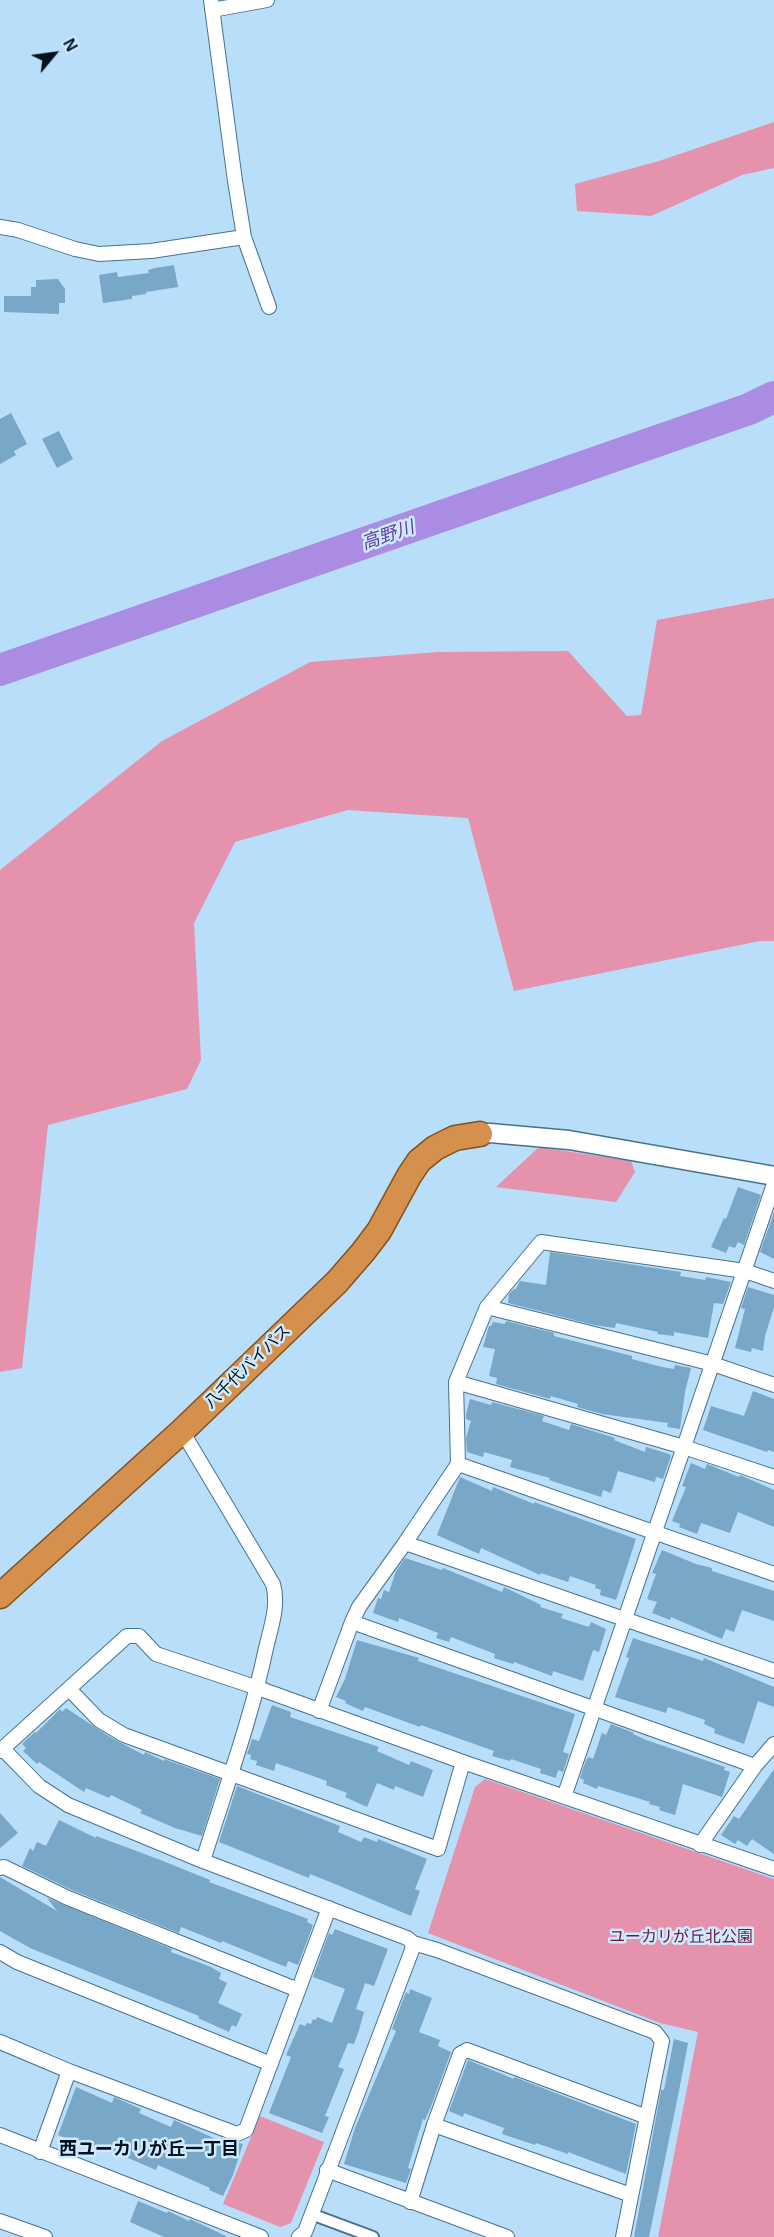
<!DOCTYPE html>
<html>
<head>
<meta charset="utf-8">
<style>
  body { margin:0 }
  #map { position:relative; width:774px; height:2237px; overflow:hidden; background:#b8defa; font-family:Helvetica,sans-serif }
  canvas { display:block }
  .north { position:absolute; left:24px; top:24px; width:60px; height:60px; -webkit-text-stroke:4px #cdeaff; paint-order:stroke; rotate:61deg; font-size:16px; font-weight:700; line-height:24px; text-align:center; color:#02111d }
  .north::after { content:''; display:block; margin:auto; width:21px; height:27px; background:#02111d; clip-path:polygon(50% 0,100% 100%,50% 72%,0 100%) }
</style>
</head>
<body>
<div id="map">
<canvas width="774" height="2237"></canvas>
<div class="north">N</div>
</div>
<script>
const c = document.querySelector('canvas').getContext('2d');
c.lineJoin = 'round';
function fill(path, color) { c.fillStyle = color; c.fill(path, 'evenodd'); }
function trace(path, color, width, dash) { c.strokeStyle = color; c.lineWidth = width; c.lineCap = dash ? 'butt' : 'round'; c.setLineDash(dash || []); c.stroke(path); }
function drawText(font, color, halo, rows, align = 'center') {
  c.font = font + ' Helvetica,"Noto Sans JP",sans-serif'; c.lineWidth = 5; c.setLineDash([]); c.textBaseline = 'middle'; c.strokeStyle = halo; c.fillStyle = color; for (const [text, x, y, turn = 0] of rows) {
    c.save(); c.translate(x, y); c.rotate((+turn || 0) * Math.PI / 180); c.textAlign = isNaN(turn) ? turn : align; if (halo) c.strokeText(text, 0, 0); c.fillText(text, 0, 0); c.restore();
  }
}
fill(new Path2D(`
  M774,122v46l-32,7 -91,41 -74,-5 -2,-27 84,-23z
  M774,598v343h-14l-246,50 -46,-173 -120,-8 -113,32 -41,81 7,137 -14,29 -139,36 -26,243 -22,4v-502l162,-129 148,-79 128,-10 130,-1 59,65 14,-1 16,-95z
  M539,1147l92,14 4,11 -19,30 -120,-15z
  M485,1779l289,100v358h-116l40,-205 -38,-9 -232,-90 47,-146z
  M260,2116l64,26 -33,81 -11,4 -57,-23z`), '#e592ac');
trace(new Path2D(`
  M0,670l749,-261 25,-12`), '#aa8ce3', 32);
fill(new Path2D(`
  M174,265l4,22 -32,5v2l-14,2v3l-29,4 -4,-28 18,-3 1,5 31,-4 -1,-3 7,-2z
  M58,279l7,10v14h-6v11l-55,-2v-16h27v-9h5v-7z
  M11,413l16,31 -13,7 2,4 -16,9v-45z
  M59,431l14,28 -16,9 -15,-29z
  M738,1187l23,8 -17,50 -6,-3 -3,6 -6,-2 -3,7 -15,-6 13,-29 2,1z
  M774,1212v47l-14,-7z
  M550,1252l131,20 -1,4 25,4 1,-3 25,5 -8,22 -9,-1 -6,35 -34,-6v4l-17,-2 1,-2 -42,-9 -1,5 -21,-3 -86,-22 1,-9 5,-5h2l4,-8 26,4z
  M748,1287l26,8v12l-9,29 -2,15 -11,-3 -1,4 -16,-4 10,-39 -4,-1z
  M506,1321l48,12v3l78,20v3l30,8 12,2 1,-4 16,3 -6,24 -5,37 -13,-2 1,-4 -66,-9 -25,-7 1,-3 -27,-8 -1,3 -54,-15 1,-6 -8,-2 6,-27 -12,-2 6,-21h2l2,-4 12,2z
  M753,1391l21,8v53l-6,-2 -1,2 -64,-22 8,-24 33,10z
  M470,1399l21,6 1,-3 52,14 -2,5 27,9 2,-6 44,14 -1,2 31,12 1,-5 23,7 2,2 -8,23 -7,-2 -1,5 -37,-11 -7,22 -8,-3 -2,7 -52,-17 1,-2 -40,-11 2,-7 -28,-8 -1,5 -16,-5 -1,-14 5,-17 -5,-2v-5z
  M691,1463l14,6 2,-5 32,13 1,-2 34,15v37l-36,-15 -8,21 -29,-10 -4,11 -18,-7 1,-3 -8,-3 14,-34 -4,-1z
  M460,1477l32,14 1,-4 41,17v-2l102,37 -20,61 -16,-5 1,-5 -6,-2 1,-3 -26,-9 -2,6 -27,-9 -1,2 -59,-27 -2,6 -42,-19z
  M662,1550l34,14 16,4v3l62,20v30l-32,-11 -8,22 -8,-3 -4,10 -51,-22 -1,3 -18,-7 5,-11 -10,-3 9,-25 -4,-1z
  M405,1558l37,12 1,-2 59,24 2,-5 37,18 -1,2 23,7 -2,4 28,9 2,-5 15,7 -7,23 -6,-2 -10,31 -30,-10 -1,5 -38,-14 -1,2 -19,-6 1,-4 -44,-17 -2,5 -13,-4 2,-5 -39,-15 -1,4 -25,-9 5,-15 3,1 3,-9 5,2 7,-21z
  M633,1638l70,23 1,-3 70,29v20l-16,-6 -14,43 -30,-11 1,-4 -11,-5 1,-4 -37,-13 -2,6 -51,-16 14,-39 -3,-1z
  M357,1640l62,18 -1,3 157,53 -12,38 6,2 -6,18 -5,-2 -2,8 -16,-5 1,-4 -30,-10 -1,2 -18,-5 2,-5 -73,-26 -1,2 -55,-20 -2,4 -18,-8 1,-2 -10,-4 9,-18z
  M272,1705l19,7 -1,5 89,30 -2,4 32,14 2,-4 22,9 -10,27 -28,-11 -1,4 -17,-7 -10,24 -22,-10 2,-4 -21,-8 1,-4 -51,-18 -2,8 -18,-6 1,-4 -7,-2 1,-4 -4,-1 5,-15 7,2z
  M66,1708l44,29 34,18 1,-3 19,9v-2l56,20 -18,57 -27,-8 -35,-15 2,-3 -31,-15 -2,3 -23,-10 -2,4 -45,-30 -2,2 -14,-13 3,-3 -4,-4 6,-6 7,-6 1,1 24,-24 2,3z
  M611,1724l23,9 -1,1 13,6 79,27 -1,3 6,2 -8,25 -39,-13 -8,31 -16,-5 1,-3 -11,-3 1,-2 -52,-16 -1,3 -14,-6 1,-3 -4,-2 6,-18 3,-3 4,2 9,-26 4,2z
  M774,1769v85l-22,-15 -5,7 -9,-6 -3,4 -14,-9 13,-19 5,3z
  M237,1786l103,40 -2,6 23,10 3,-5 13,5 1,-3 49,20 -12,30 5,2 -9,25 -76,-32 -25,-10 -1,4 -90,-36z
  M0,1813l18,20 -18,15z
  M59,1820l37,18v-2l62,23 52,21 -1,2 99,37 -1,3 6,3 -15,40 -10,-4 -2,6 -64,-26 -1,2 -40,-16 -2,6 -107,-43 -50,-24 8,-18 3,3 4,-9 9,4z
  M0,1877l57,34 -10,-13 125,51 -1,3 40,15 10,6 -2,6 8,4 -9,20 24,11 -6,13 -4,-2 -3,7 -31,-14 1,-2 -169,-68 -30,-17z
  M335,1929l53,20 -14,37 -9,-3 -9,26 8,3 -5,18 -5,14 -6,-1 -10,24 6,2 -19,47 4,1 -7,16 -53,-20 22,-56 -5,-2 14,-31 5,2 2,-3 4,1 2,-5 3,1 1,-3 15,6 13,-34 -32,-12 16,-44 3,2z
  M410,1989l22,9 -13,34 21,8 -2,6 13,6 -19,52 -7,16 -2,-1 -15,49 3,1 -5,14 -62,-19 11,-36 41,-97 -4,-2 9,-24 5,-13 3,2z
  M674,2039l14,4 -9,48 -30,146h-15l27,-147h3z
  M468,2060l46,19v-2l122,47 -10,50 -58,-22v2l-32,-11 -1,2 -33,-11 2,-6 -40,-15 -1,4 -14,-6z
  M76,2087l36,16 2,-6 27,12 -2,4 32,14 3,-7 46,21 1,-3 22,6 -10,31 -10,21 -14,-6 1,-2 -52,-23 -2,5 -51,-22 -1,3 -24,-11 -1,4 -21,-9z
  M138,2201l29,12 1,-2 21,10 1,-2 38,18h-64l-34,-15z`), '#78a7c7');
const pedestrian = new Path2D(`
  M311,2214l62,23`);
const minor = new Path2D(`
  M212,10l55,-10
  M0,227l18,3 57,19 24,5 52,-3 93,-14 -9,-56 -24,-181
  M244,237l25,70
  M487,1307l226,57 61,21
  M456,1382l228,65 90,30
  M182,1431l91,153c6,21 -2,43 -7,64 -15,72 -41,142 -63,213
  M458,1464l316,110
  M405,1543l369,128
  M352,1622l403,144
  M69,1689l30,31 25,15 314,114 25,-87
  M319,1711l33,-89 7,-15 46,-64 53,-79 -2,-82 31,-75 54,-65 204,29 29,10
  M3,1749l36,37 29,19 135,56 204,77 6,5 24,7 218,82 7,9 -39,196
  M0,1751l127,-115h12l17,18 102,34 205,74 311,107
  M564,1797l210,-613
  M700,1845l55,-79 19,-22
  M0,1868l4,-1 64,31 230,92
  M0,1952l17,10 254,102
  M0,2042l69,29 168,63 9,-4 83,-222
  M434,2125l197,70
  M0,2135l261,102
  M40,2152l29,-81
  M327,2170l180,67
  M410,2202l24,-77 26,-71 7,-4 180,67
  M0,2221l45,16
  M299,2237l6,-5 107,-282 1,-7`);
const tertiary = new Path2D(`
  M480,1134l10,-1 79,7 205,36`);
const trunk = new Path2D(`
  M0,1596l182,-165 155,-149 26,-30 16,-21 30,-55 10,-15 16,-13 20,-10 25,-4`);
trace(pedestrian, '#457290', 14);
trace(minor, '#457290', 16);
trace(tertiary, '#457290', 21);
trace(trunk, '#84511e', 27);
trace(pedestrian, '#fff', 10);
trace(minor, '#fff', 14);
trace(tertiary, '#fff', 18);
trace(trunk, '#d4904c', 24);
drawText('16px', '#02111d', '#cdeaff', [
  ["八千代バイパス",248,1367,-44]
]);
drawText('16px', '#6e163d', '#cdeaff', [
  ["ユーカリが丘北公園",681,1938]
]);
drawText('italic 18px', '#643a9e', '#cdeaff', [
  ["高野川",388,536,-19]
]);
drawText('bold 18px', '#02111d', '#cdeaff', [
  ["西ユーカリが丘一丁目",149,2150]
]);
</script>
</body>
</html>
